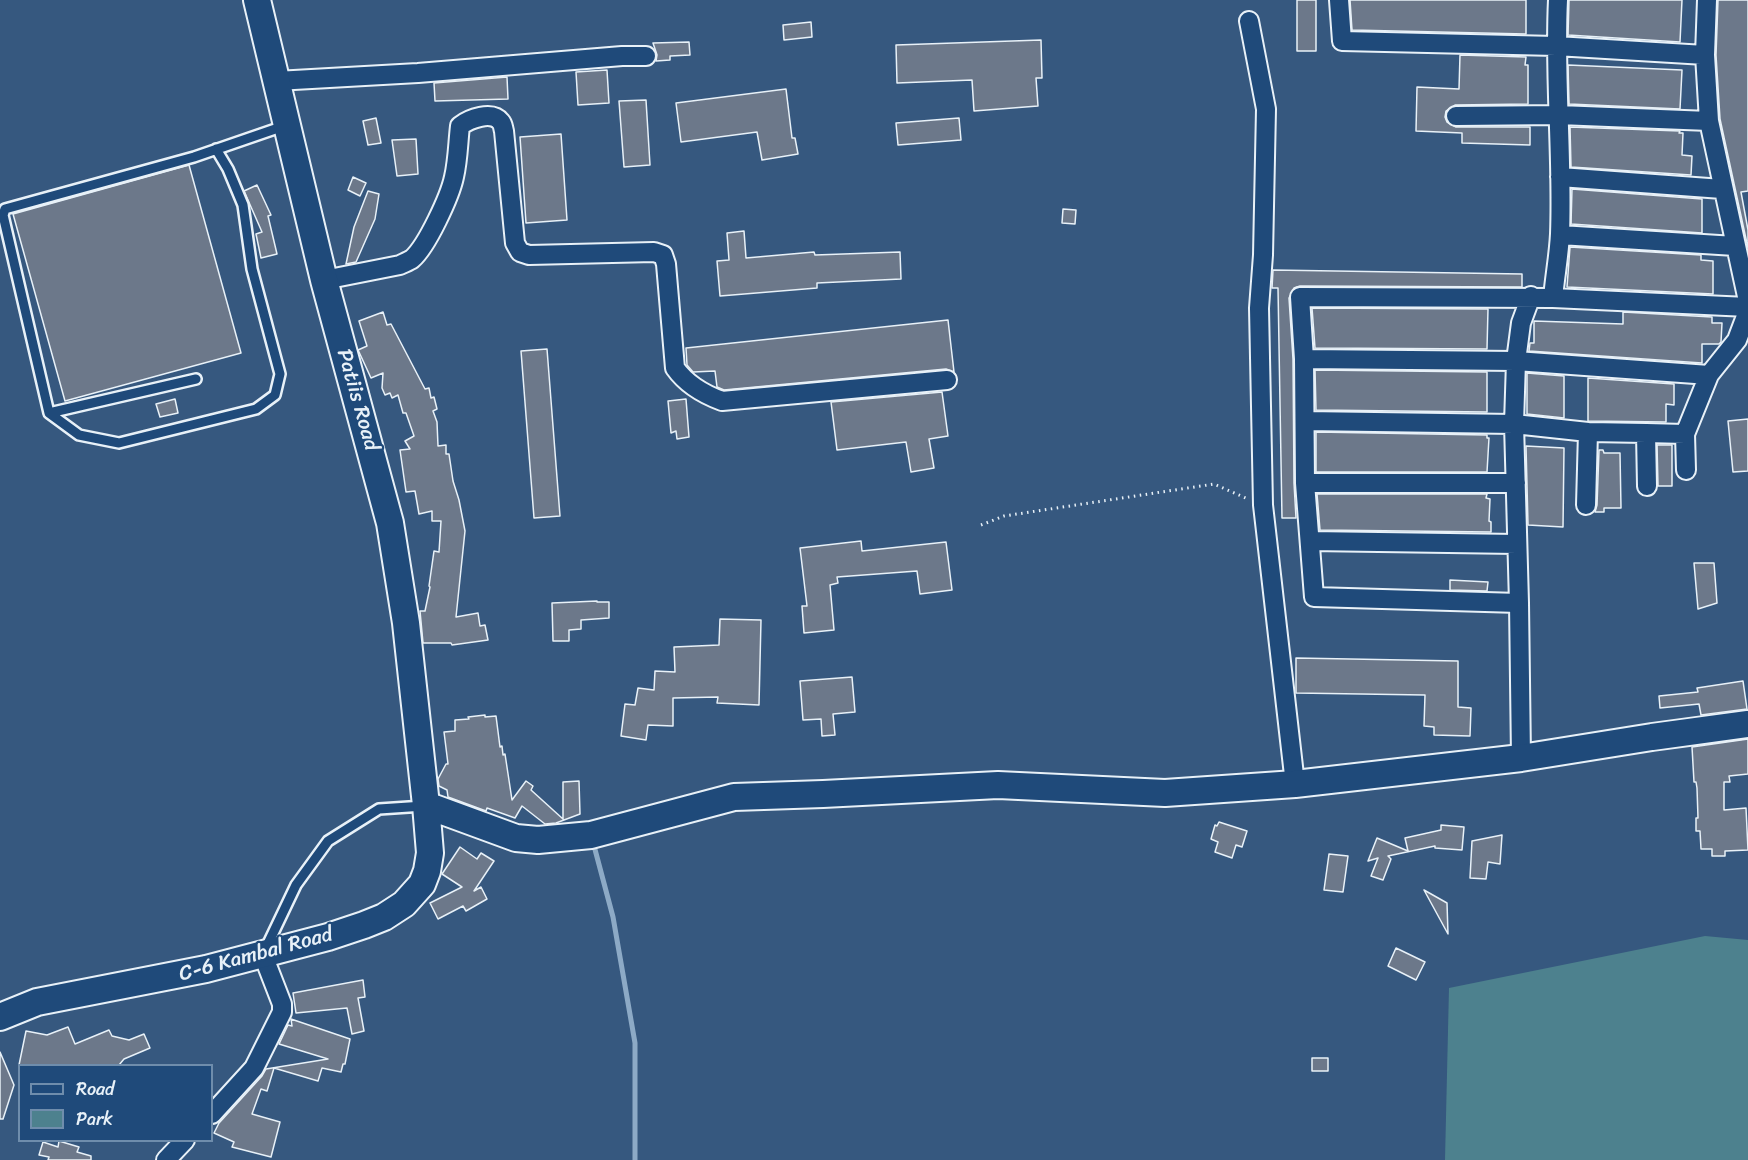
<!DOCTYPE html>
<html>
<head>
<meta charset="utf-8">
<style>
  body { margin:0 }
  #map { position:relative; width:1748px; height:1160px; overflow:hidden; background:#36587f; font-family:Sriracha,sans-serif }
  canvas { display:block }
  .legend { position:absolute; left:18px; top:1064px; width:195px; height:78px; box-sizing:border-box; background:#1f4a7a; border:2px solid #6f8dac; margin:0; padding:8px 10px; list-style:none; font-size:18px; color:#e8f1f8 }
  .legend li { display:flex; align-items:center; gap:12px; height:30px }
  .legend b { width:30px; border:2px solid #6f8dac }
</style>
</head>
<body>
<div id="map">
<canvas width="1748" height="1160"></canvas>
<ul class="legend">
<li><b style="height:8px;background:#1f4a7a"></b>Road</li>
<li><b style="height:16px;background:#4d818e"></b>Park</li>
</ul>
</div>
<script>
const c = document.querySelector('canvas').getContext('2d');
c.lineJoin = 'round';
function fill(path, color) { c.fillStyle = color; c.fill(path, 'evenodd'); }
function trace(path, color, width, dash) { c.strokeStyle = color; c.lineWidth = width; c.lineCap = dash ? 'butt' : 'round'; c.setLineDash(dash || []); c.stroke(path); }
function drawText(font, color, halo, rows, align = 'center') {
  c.font = font + ' Sriracha,sans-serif'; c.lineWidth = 4.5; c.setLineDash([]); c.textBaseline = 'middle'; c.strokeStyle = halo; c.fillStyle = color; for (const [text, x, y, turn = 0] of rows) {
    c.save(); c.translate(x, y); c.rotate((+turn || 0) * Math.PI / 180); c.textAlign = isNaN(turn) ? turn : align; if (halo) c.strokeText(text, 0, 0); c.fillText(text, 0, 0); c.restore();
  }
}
fill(new Path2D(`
  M1705,936l43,4v220h-303l4,-172z`), '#4d818e');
trace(new Path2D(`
  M593,842l20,75 22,126v117`), '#8daac6', 5);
const building = new Path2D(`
  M1297,0h19v51h-19z
  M1350,0h176v34l-174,-4z
  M1569,0h113l-2,42 -112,-7z
  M1718,0h30v191l-7,1 7,38v18l-28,-129 -4,-64z
  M811,22l1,15 -28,3 -1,-15z
  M1041,40l1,38h-6l2,28 -64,5 -2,-31 -75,3 -1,-38z
  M689,42l1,13 -20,1v4l-14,1 1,-6 -4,-12z
  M1460,55l66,2 -1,8h3v39l-73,1 -9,6 -1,6 2,5 9,5h74v18l-68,-2v-10l-46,-2 1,-44 42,2z
  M1568,65l114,5 -2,39 -111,-5z
  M607,70l2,33 -31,2 -2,-33z
  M507,77l1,22 -73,2 -1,-18z
  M786,89l6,49h3l3,16 -36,6 -5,-28 -76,10 -5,-39z
  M646,100l4,65 -26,2 -5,-66z
  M376,118l5,25 -13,2 -5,-24z
  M959,118l2,22 -63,5 -2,-22z
  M1570,127l110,4 -1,2h4l-1,22 10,1 -1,19 -120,-8z
  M561,134l6,86 -41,3 -6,-86z
  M416,139l2,35 -21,2 -5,-36z
  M189,165l52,188 -176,48 -52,-187z
  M353,177l13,6 -6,13 -12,-6z
  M257,185l14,30 -3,1 9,38 -16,4 -5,-24 6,-2 -18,-41z
  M1572,189l130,10v34l-131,-9z
  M368,191l11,3 -4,25 -19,43 -10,2 8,-37z
  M1063,209l13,1 -1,14 -13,-1z
  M744,231l2,27 68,-6 1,3 85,-3 1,27 -84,4v5l-97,8 -3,-35 12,-1 -2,-27z
  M1570,247l131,8v5l12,1v33l-146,-7z
  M1273,270l249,4v13l-222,-1 -6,2 -5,10 4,61 1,124 2,35h-14l-4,-230h-6z
  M1312,308l176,1 -1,40 -172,-1z
  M383,312l4,13 4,-1 34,65 4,-1 2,10 3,-1 3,12 -4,2 4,11 1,24 8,-1v9h3l4,27 6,19 6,31 -9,86 22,-4 2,13 5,-1 3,15 -36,5 -1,-2h-28l-3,-32h5l5,-24 -1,-1 5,-35 5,1 2,-31h-9v-10l-13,3 -4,-23 -9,1 -6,-42 10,-1 -5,-8 9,-5 -8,-23h-3l-5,-18 -6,3 -2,-5 -5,2 -3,-7 1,-15 -12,5 -12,-26 -1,-2 9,-4 -8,-25z
  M1623,312l89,5v6h10l-1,19 -2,2h-17v19l-173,-12 1,-8h4v-22l89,3z
  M948,320l6,52 -8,-3 -222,21 -7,-3 -2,-16 -22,1 -6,-7 -1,-17z
  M547,349l13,167 -26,2 -13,-167z
  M1315,370l172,2v40l-171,-2z
  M1527,373l37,3v42l-37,-4z
  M1588,378l86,6v21l-8,-1v18l-78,-1z
  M942,392l6,44 -19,3 5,29 -23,4 -5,-30 -69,8 -6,-48z
  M175,399l3,14 -18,4 -4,-13z
  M686,399l3,38 -12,2 -1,-8 -5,2 -3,-32z
  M1748,419v52l-15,1 -5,-51z
  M1316,432l171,3v3h2l-2,34h-171z
  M1657,445h15v41h-14z
  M1526,446l38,2 -1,79 -35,-2z
  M1599,450h4l1,3h16l1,55h-17v4h-9l2,-7z
  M1317,494h170l-1,4 4,1 -1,22 2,1v10l-171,-2z
  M861,541l1,10 84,-9 6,48 -32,4 -3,-23 -80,6 1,6 -8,2 4,45 -30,3 -2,-27h5l-7,-58z
  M1694,563h20l3,40 -19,6z
  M1450,580l38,2 -1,9 -37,-1z
  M597,601v1h12v16l-28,2v9l-12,1v11h-16l-1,-38z
  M720,619l41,1 -2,85 -42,-2 1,-6 -45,1v28l-25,-1 -2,15 -25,-4 4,-32 10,1 3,-17 16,2 1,-19 20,1 -1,-25 45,-2z
  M1296,658l162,3v46l13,1 -1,28 -36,-1v-8l-10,-1 1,-31 -129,-2z
  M852,677l3,35 -22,2 2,21 -13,1 -1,-17 -18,1 -3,-39z
  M1743,681l4,28 -46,6 -2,-11 -39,4 -1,-12 39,-4 -1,-4z
  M485,715v2l11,-1 4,31 2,-1 1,9 2,-1 7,46 14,-19 7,5 -2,4 32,29v-37l16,-1 1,33 -24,9 -11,1 -23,-18 -7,12 -28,-10 -1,3 -38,-14 -1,-7 -8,-4 -1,-7 8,-15h2l-4,-32 11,-1v-11l14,-1 -1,-2z
  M1748,739v35l-19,2 1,6h-6v28l22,-2 2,42 -23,1v5h-13v-7h-11l-1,-18h-4v-13h2l-1,-30 -1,-6h-2l-2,-35z
  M1219,822l28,9 -5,16 -6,-2 -4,13 -17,-6 3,-10 -7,-3 4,-14 2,1z
  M1441,825l23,2 -2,23 -27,-2v-2l-47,10 3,3 -8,21 -12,-4 7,-18 -10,3 9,-23 31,13 -3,-13 36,-8z
  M1502,835l-2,29 -12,-2 -2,17 -16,-1 2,-37z
  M460,847l17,12 4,-6 13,8 -20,30 7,-4 6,12 -21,12 -3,-5 -25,13 -8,-16 32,-16 -20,-13z
  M1329,854l19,2 -5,36 -19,-2z
  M1424,890l23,13 1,31z
  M1396,948l29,14 -9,18 -28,-14z
  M363,980l2,17 -7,1 6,33 -12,3 -5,-26 -51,5 -3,-20z
  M291,1019l59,20 -5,25h-2l-2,8 -19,-4 -4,13 -44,-13 -7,23 -6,-2 -9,25 28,8 -9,35 -39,-10 2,-5 -20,-9 5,-10 43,-47 4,-7 62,-10 -49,-15 9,-19 4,1z
  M68,1027l7,17 34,-14 3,6 17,4 15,-6 6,14 -26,11 -5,6h-100l7,-34 21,4z
  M0,1052l14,33 -11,34h-3z
  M1312,1058h16v13h-16z
  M59,1141l20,6 -2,5 14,4v4h-43l1,-3 -10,-2 4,-13 15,5z`);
fill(building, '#6c788a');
trace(building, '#e8f1f8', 1.5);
const lane = new Path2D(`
  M196,379l-147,34 -46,-198 2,-6 189,-52 90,-31
  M49,413l30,22 40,8 137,-34 19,-14 5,-21 -28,-105 -9,-64 -15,-36 -12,-20
  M265,950l31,-65 32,-44 51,-32 45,-3`);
const street = new Path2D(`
  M1339,0l3,41 214,5 149,9
  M1707,0l-2,55 4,66 39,180
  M1249,21l17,88 -3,146 -4,53 4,197 32,279
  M276,81l142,-8 204,-17h24
  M1456,116l103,-1 150,6
  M1560,177l162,12
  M1560,235l175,11
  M324,280l76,-15c4,-2 9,-4 12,-6 15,-13 38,-63 42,-82 4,-17 4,-34 6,-51 9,-7 32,-16 41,-4 2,2 2,6 3,9l11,112 5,9 9,3 125,-3 9,3 3,9 9,104c12,17 28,26 47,33l225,-21
  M1553,298l195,9
  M1304,359l212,2 193,14
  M1305,421l209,3 74,8 -2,73
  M1588,432l58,1 1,53
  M1646,433l39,1 1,36
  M1685,434l24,-59 28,-35 11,-29
  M1305,483h211
  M1310,541l207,3
  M1519,603l-205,-6 -9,-114 -1,-124 -4,-62 253,1c2,-22 6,-43 7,-64 3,-78 -6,-156 -2,-234
  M1521,758l-2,-155 -5,-179 2,-63 5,-38 10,-27
  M212,1114l42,-46 28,-56v-8l-19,-49
  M166,1160l19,-20`);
const secondary = new Path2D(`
  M426,805l90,33 22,2 53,-5 143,-38 89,-3 175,-9 167,8 130,-9 226,-26 131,-21 96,-13
  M0,1017l37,-15 169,-33 122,-32 36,-12 20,-8 20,-13 18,-20 5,-13 3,-18 -4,-48 -20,-182 -16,-100 -66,-243 -67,-280`);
trace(lane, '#e8f1f8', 14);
trace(street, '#e8f1f8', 22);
trace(secondary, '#e8f1f8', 30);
trace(new Path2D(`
  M981,525l23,-9 210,-32 34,15`), '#e8f1f8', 3, [1.5, 4.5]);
trace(lane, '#1f4a7a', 9);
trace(street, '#1f4a7a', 18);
trace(secondary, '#1f4a7a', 26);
drawText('21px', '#e8f1f8', '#1f4a7a', [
  ["Patiis Road",357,400,74],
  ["C-6 Kambal Road",256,955,-15]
]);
</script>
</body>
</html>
